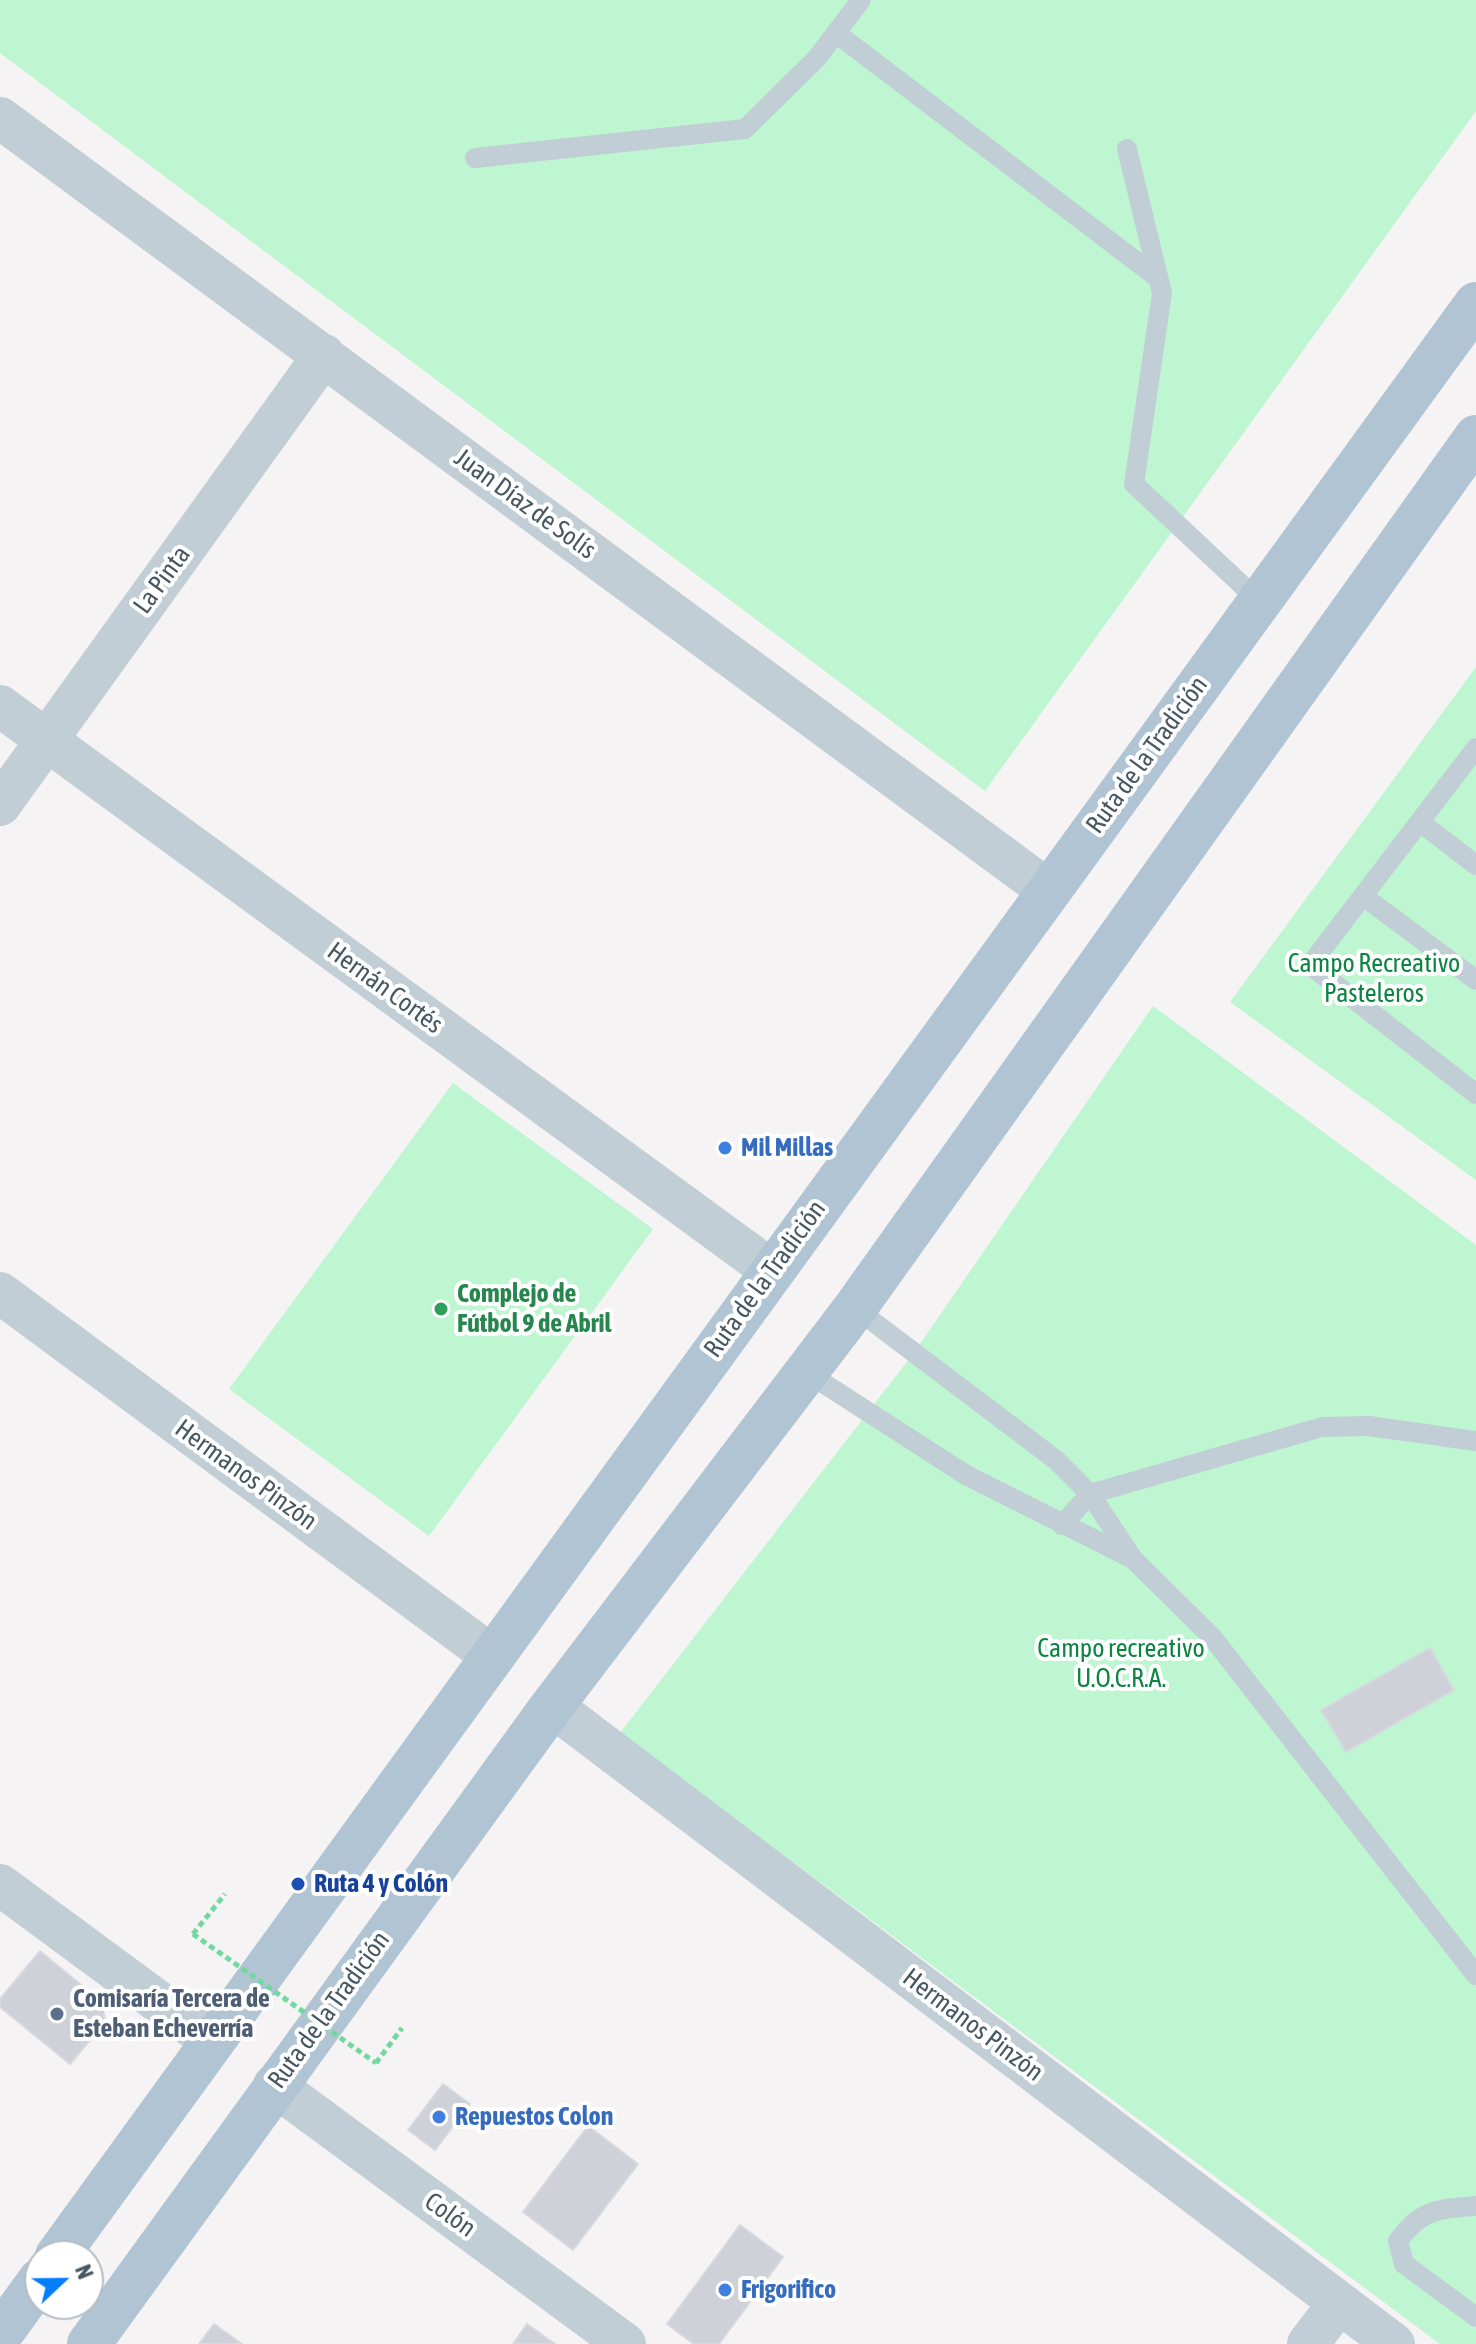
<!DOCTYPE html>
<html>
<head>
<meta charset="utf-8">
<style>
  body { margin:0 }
  #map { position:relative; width:1476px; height:2344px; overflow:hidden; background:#f5f3f3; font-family:"Asap Condensed",sans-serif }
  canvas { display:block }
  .north { position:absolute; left:24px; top:2240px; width:80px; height:80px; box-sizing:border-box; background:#fff; border:2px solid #b6bcc1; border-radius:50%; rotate:68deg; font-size:22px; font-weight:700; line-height:32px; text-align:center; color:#485863 }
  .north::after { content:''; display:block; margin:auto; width:28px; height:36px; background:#067efc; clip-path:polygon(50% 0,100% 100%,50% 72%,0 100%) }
</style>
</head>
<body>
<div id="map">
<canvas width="1476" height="2344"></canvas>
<div class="north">N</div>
</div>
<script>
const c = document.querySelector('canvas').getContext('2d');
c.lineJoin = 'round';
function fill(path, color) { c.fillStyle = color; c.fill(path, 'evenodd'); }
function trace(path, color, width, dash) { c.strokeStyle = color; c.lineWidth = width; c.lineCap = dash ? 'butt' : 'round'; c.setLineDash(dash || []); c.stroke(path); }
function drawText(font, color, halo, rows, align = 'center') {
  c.font = font + ' "Asap Condensed",sans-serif'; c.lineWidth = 8; c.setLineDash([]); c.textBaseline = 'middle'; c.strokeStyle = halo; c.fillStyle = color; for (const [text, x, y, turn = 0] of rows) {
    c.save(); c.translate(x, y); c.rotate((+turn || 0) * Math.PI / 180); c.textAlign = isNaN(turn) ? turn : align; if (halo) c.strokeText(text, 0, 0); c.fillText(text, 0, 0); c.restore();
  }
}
fill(new Path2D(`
  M0,0h1476v111l-491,680 -985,-738z
  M1476,667v513l-246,-178z
  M1153,1006l323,239v1099h-36l-820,-611 293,-379z
  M453,1083l200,146 -224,307 -200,-147z`), '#bef6d1');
const building = new Path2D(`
  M1430,1648l24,42 -108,62 -25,-42z
  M40,1951l62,51 3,20 -35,42 -70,-57v-8z
  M443,2084l27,20 -35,46 -27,-20z
  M588,2126l50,38 -65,86 -50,-38z
  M740,2225l43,32 -64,87h-25l-27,-20z
  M214,2324l28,20h-43z
  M527,2324l28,20h-42z`);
fill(building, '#ced2d8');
trace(building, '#d6d9df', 2);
trace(new Path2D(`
  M193,1934l32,-40
  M376,2063l26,-35`), '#71d8a0', 5, [6, 4]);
trace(new Path2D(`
  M836,33l322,245
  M1127,149l35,144 -28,191 124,116
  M475,158l270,-29 72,-71 44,-58
  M1476,748l-166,217 166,129
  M1420,822l56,43
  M1363,896l113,84
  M806,1372l160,103 167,84 -43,-65 -34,-34 -201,-152
  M1062,1525l28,-31 232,-67 47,-1 107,15
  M1133,1559l79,78 264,338
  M1476,2206c-38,3 -55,3 -78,35l6,23 72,53`), '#c2ced5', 20);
trace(new Path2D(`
  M0,118l1049,773
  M0,706l771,564
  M0,805l324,-450
  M0,1293l492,363
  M552,1706l842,638
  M0,1885l213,157
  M274,2085l351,259
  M1308,2344l31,-41`), '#c2ced5', 42);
trace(new Path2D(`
  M57,2256l1419,-1952
  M0,2335l40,-55
  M89,2344l463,-638 303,-398 621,-871`), '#b0c4d4', 44);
trace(new Path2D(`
  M193,1934l183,129`), '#71d8a0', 5, [6, 4]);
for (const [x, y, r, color] of [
  [725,1148,8,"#3f7fe0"],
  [441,1309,8,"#2e9e5b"],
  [298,1884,8,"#1a4fb4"],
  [57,2014,8,"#5c6f8a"],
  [439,2117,8,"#3f7fe0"],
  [725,2290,8,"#3f7fe0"]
]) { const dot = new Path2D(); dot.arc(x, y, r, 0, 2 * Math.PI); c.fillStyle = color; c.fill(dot); trace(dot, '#fff', 3); }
drawText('26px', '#485863', '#fff', [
  ["Juan Díaz de Solís",525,504,36],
  ["La Pinta",162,580,-54],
  ["Ruta de la Tradición",1147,755,-54],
  ["Hernán Cortés",385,988,36],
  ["Ruta de la Tradición",765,1279,-54],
  ["Hermanos Pinzón",246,1475,36],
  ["Ruta de la Tradición",329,2010,-54],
  ["Hermanos Pinzón",973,2025,37],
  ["Colón",450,2215,36]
]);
drawText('26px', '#0c8442', '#fff', [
  ["Campo Recreativo",1374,964],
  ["Pasteleros",1374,994],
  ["Campo recreativo",1121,1649],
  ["U.O.C.R.A.",1121,1679]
]);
drawText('bold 26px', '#366cbe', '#fff', [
  ["Mil Millas",741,1148],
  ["Repuestos Colon",455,2117],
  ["Frigorifico",741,2290]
], 'left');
drawText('bold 26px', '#27864d', '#fff', [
  ["Complejo de",457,1294],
  ["Fútbol 9 de Abril",457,1324]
], 'left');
drawText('bold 26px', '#164399', '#fff', [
  ["Ruta 4 y Colón",314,1884]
], 'left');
drawText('bold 26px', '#4e5e75', '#fff', [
  ["Comisaría Tercera de",73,1999],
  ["Esteban Echeverría",73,2029]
], 'left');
</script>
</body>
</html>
